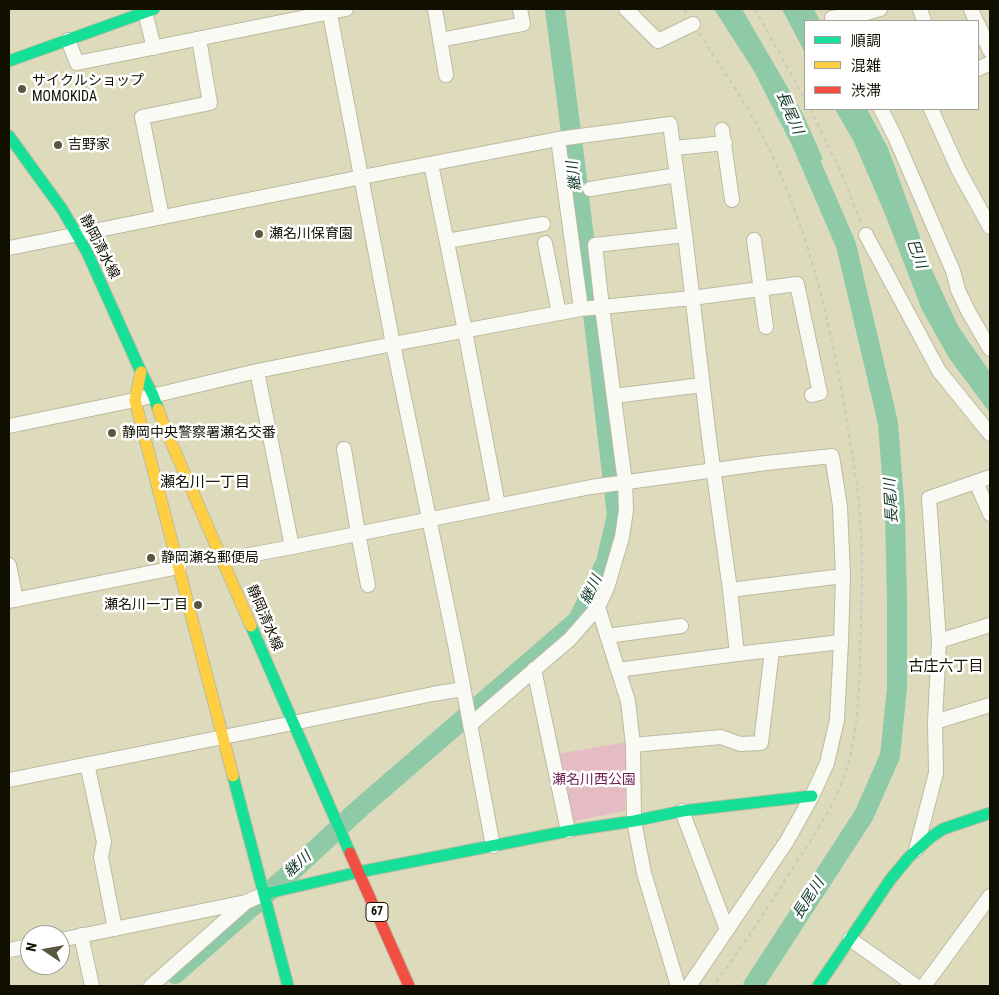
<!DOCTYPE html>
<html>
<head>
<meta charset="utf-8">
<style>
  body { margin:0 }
  #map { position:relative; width:999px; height:995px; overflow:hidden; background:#dedbbc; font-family:"Roboto Condensed","Noto Sans JP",sans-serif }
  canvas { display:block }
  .frame { position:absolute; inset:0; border:10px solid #110f00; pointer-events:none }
  .legend { position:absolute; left:804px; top:20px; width:175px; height:90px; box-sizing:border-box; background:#fff; border:1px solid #a09f99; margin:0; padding:6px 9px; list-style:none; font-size:15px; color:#110f00 }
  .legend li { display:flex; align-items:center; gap:10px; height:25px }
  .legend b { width:25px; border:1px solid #a09f99 }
  .north { position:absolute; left:20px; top:925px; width:50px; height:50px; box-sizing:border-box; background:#fff; border:1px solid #a09f99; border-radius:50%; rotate:282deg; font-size:14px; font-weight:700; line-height:20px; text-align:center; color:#110f00 }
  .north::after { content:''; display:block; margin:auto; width:18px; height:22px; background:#595642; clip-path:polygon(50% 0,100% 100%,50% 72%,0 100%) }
</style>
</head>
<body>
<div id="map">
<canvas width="999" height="995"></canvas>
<div class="frame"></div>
<ul class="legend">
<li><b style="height:6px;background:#16e098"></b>順調</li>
<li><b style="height:6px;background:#ffcf43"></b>混雑</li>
<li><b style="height:6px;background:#f24e42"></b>渋滞</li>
</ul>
<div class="north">N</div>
</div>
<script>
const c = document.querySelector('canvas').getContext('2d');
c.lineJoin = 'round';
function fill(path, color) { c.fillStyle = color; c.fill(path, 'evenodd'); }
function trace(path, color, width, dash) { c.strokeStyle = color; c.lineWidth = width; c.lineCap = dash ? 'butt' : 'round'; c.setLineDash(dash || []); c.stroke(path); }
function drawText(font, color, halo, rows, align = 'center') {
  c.font = font + ' "Roboto Condensed","Noto Sans JP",sans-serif'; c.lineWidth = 5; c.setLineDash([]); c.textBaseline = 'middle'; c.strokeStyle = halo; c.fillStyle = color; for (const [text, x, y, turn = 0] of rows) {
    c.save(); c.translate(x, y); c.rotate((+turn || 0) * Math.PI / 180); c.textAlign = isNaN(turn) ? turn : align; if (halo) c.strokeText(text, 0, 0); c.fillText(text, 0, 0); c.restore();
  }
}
fill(new Path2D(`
  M627,742l-2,69 -55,11 -13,-68z`), '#e5bcc4');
fill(new Path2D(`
  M714,9h28l60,103 21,47 -19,10 -50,-98z
  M782,9h32l6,12h-15v32z
  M835,109h32l21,39 44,122 26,56 32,46v41l-41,-55 -27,-48 -37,-96 -31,-72z`), '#8ecaa7');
trace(new Path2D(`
  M175,974l112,-98 72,-67 219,-189 28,-58 11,-47 -41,-344 -21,-162
  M753,986l111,-171 26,-59 7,-68v-85l-2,-89 -7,-91 -42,-178 -45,-104`), '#8ecaa7', 20);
const street = new Path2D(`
  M329,9l64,335 62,300 38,202
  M435,9l11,66
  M626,9l32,32 35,-17
  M920,9l4,12
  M971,9l5,12
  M145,12l9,36
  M832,18l34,-5 14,-4
  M978,24l12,27
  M68,40l9,23 269,-54
  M440,40l83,-16 -3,-15
  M978,69l12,-6
  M881,109l14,28 58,134 5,19 10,21 22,38
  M931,109l28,62 31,56
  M722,130l10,70
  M558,139l23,170
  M674,148l51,-5
  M431,164l34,167 33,174
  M590,189l87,-14
  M162,217l-20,-100 68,-14 -11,-64
  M866,235l73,136 51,63
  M754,240l12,87
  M447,241l96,-17
  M545,243l14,70
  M9,248l353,-71 196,-38 112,-15 15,111 24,203 21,152 7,64
  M257,371l35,176
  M622,395l80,-10
  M9,426l126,-26 122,-29 136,-27 188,-35 111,-11 105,-14 23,109 -8,2
  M344,449l14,84 10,52
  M976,482l14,32
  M223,560l69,-13 299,-60 175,-24 66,-7 8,50 3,70 -2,66 -4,78 -10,43 -15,33 -25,45 -98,145
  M9,565l7,35
  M730,590l113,-14
  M9,601l170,-34
  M598,607l20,63
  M607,636l74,-10
  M939,641l51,-16
  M534,669l34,162
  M935,722l55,-17
  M470,725l100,-86 28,-32 9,-19 15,-51 4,-27 -1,-28 -23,-175 -7,-62 90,-10
  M633,745l88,-8 19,7 21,-1 11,-93
  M87,764l17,78 -3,15 14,72
  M9,780l284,-57 140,-29 30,-5
  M682,811l45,119
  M916,850l20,-77 -1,-51 4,-81 -10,-143 61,-21
  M81,935l11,51
  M850,939l66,47
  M60,940l186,-38 18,-8
  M9,950l21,-4
  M151,986l94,-83
  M678,986l-34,-113 -10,-52 -1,-76 -5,-44 -10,-31 119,-16 104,-12
  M924,986l66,-90`);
const fast = new Path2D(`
  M9,61l145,-52
  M9,136l53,73 25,43 54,120 12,23 5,14
  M251,626l99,227
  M233,776l55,210
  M264,894l95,-22 209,-41 66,-10 48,-10 130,-15
  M818,986l72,-106 19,-23 22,-20 12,-8 47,-16`);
const slow = new Path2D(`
  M141,372l-6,28 98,376
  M158,409l6,17 87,200`);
const jam = new Path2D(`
  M350,853l59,133`);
trace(street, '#bcbaa1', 16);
trace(fast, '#bcbaa1', 13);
trace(slow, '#bcbaa1', 13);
trace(jam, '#bcbaa1', 13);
trace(new Path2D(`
  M684,9l3,5
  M755,9l50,90
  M699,33c28,43 58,86 78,133 37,84 57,173 71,263 4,25 9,51 11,76 4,40 3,80 2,119 -2,51 0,104 -17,153 -12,34 -34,64 -53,94 -25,39 -50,78 -78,115
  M810,109l31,63 20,51`), '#cac8bf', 2, [4, 4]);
trace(street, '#fafaf5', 14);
trace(fast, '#16e098', 11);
trace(slow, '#ffcf43', 11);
trace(jam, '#f24e42', 11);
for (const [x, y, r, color] of [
  [22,89,5,"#595642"],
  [58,145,5,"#595642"],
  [259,234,5,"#595642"],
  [112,433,5,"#595642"],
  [151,558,5,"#595642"],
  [198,605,5,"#595642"]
]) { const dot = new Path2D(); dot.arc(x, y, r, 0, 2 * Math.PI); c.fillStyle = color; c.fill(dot); trace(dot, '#fff', 2); }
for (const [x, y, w] of [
  [377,912,22]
]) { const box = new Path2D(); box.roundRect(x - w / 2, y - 9.5, w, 19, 4); c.fillStyle = '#fff'; c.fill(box); trace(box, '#110f00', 1); }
drawText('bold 12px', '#110f00', null, [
  ["67",377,912]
]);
drawText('14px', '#110f00', '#fff', [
  ["サイクルショップ",32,81],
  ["MOMOKIDA",32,97],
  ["吉野家",68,145],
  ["瀬名川保育園",269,234],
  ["静岡中央警察署瀬名交番",122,433],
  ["静岡瀬名郵便局",161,558],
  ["瀬名川一丁目",188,605,"right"]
], 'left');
drawText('14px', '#110f00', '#fff', [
  ["静岡清水線",99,247,63],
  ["静岡清水線",264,618,67]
]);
drawText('14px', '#701d53', '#fff', [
  ["瀬名川西公園",594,780]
]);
drawText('italic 15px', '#103728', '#fff', [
  ["長尾川",789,113,67],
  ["継川",575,176,-97],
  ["巴川",916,254,70],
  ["長尾川",892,501,-93],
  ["継川",592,590,-64],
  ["継川",298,865,-41],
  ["長尾川",809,899,-57]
]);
drawText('15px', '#110f00', '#fff', [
  ["瀬名川一丁目",205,483],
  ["古庄六丁目",946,667]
]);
</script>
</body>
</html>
